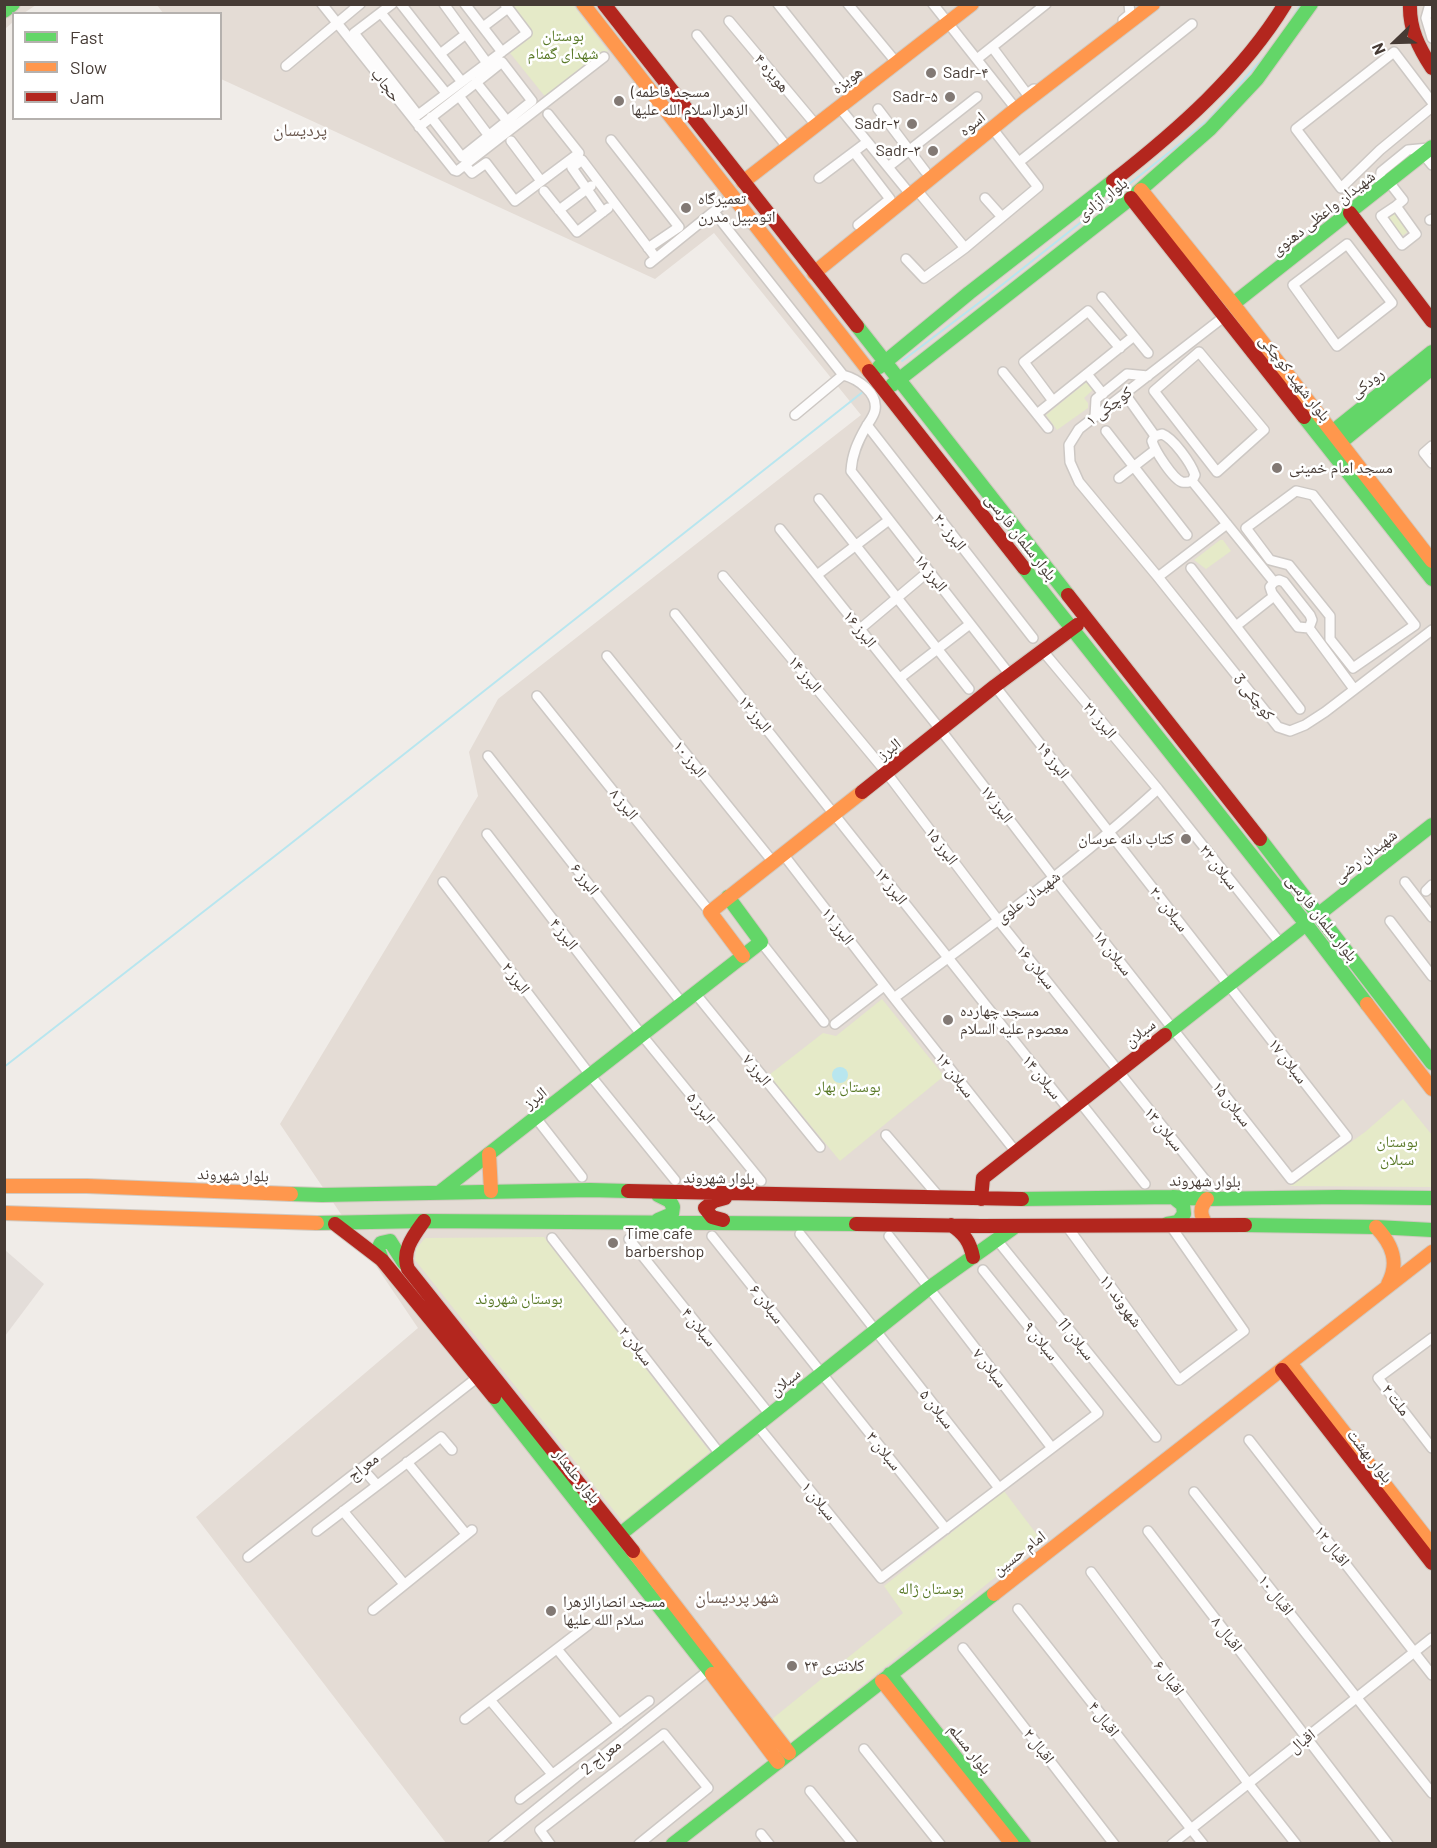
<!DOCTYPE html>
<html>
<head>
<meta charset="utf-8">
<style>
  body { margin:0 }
  #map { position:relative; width:1437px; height:1848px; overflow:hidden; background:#f0ece8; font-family:Barlow,sans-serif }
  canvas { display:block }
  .frame { position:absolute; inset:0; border:6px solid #463b35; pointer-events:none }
  .legend { position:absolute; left:12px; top:12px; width:210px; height:108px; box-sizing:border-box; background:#fff; border:2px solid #b5b1ae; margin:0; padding:8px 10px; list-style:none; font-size:18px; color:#463b35 }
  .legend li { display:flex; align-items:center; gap:12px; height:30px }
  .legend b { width:30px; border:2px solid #b5b1ae }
  .north { position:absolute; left:1365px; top:12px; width:60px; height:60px; -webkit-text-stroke:4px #fff; paint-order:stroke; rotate:247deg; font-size:16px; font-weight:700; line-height:24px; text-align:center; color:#463b35 }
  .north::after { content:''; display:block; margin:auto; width:21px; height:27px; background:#463b35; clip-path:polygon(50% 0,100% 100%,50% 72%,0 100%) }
</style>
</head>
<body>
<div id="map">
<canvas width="1437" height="1848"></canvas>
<div class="frame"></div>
<ul class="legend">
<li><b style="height:8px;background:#63d668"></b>Fast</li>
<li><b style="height:8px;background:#ff974d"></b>Slow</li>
<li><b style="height:8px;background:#b3261e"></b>Jam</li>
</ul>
<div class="north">N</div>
</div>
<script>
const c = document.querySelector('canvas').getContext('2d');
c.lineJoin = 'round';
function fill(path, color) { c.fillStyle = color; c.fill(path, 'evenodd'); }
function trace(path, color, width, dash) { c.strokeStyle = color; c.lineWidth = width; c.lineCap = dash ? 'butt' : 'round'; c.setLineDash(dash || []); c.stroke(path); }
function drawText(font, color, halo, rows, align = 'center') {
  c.font = font + ' Barlow,"Noto Naskh Arabic",sans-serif'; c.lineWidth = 5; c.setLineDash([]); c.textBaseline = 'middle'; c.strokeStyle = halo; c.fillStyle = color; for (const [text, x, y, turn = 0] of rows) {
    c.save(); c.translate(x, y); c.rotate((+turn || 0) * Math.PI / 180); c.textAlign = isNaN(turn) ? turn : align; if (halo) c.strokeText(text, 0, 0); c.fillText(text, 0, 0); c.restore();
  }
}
fill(new Path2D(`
  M5,5h31l-12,8 -10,1 -1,8 -8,7z
  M157,5h1275v1838h-986l-250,-326 222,-189 -138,-204 198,-328 -9,-44 29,-53 363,-284 -147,-182 -59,46 -434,-200 -1,-65 -57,-1z`), '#e4dcd5');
fill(new Path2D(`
  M5,1250l39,34 -39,52z`), '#e3ddd9');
fill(new Path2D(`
  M510,4l63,1 35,46 -61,48 -37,-46 22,-19z
  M1395,211l14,20 -7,5 -15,-19z
  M1089,380l6,8 -11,10 4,5v5l-31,22 -11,-15z
  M1220,540h3l8,11 -25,18 -12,-9z
  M882,999l62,77 -104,85 -71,-86 54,-42 13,3z
  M1403,1099l29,36v52l-142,-1 75,-54z
  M544,1237l166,215 -87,70 -208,-262 1,-11 9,-11z
  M1004,1491l37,49 -251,204 -18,-25 131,-106 -19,-27z`), '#e5eac8');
fill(new Path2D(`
  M832 1075a8 8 0 1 1 16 0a8 8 0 1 1-16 0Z`), '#b8e6ef');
trace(new Path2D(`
  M1293,17l8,-13
  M902,361l86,-65 198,-157 23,-20 56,-63
  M4,1067l285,-222 575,-454`), '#b8e6ef', 2);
const street = new Path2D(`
  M322,4l132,166 3,1 147,-114
  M392,4l-38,29 64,82 109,-82 -22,-29
  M401,4l61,78
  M444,4l43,59
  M465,4l37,48
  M778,4l74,93
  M848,4l48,58
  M933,4l83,105
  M1430,4l-4,14 6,20
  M381,13l65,80
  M1123,20l7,-6 -1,-10
  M729,21l87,104
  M483,27l25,-19
  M697,35l91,113
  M992,47l35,47 7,-5
  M440,54l26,-20
  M977,59l69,-55
  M286,66l74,-62
  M476,82l31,39
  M459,96l30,40
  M1432,102l-38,-50 -98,77 45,59 39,-38 52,-43
  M839,107l71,87
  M878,109l47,62
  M419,127c28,-22 56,-43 83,-65l30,39 -70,56 -31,-40
  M992,128l46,59 -36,30
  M611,140l68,87 -31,21
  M511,141l30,40
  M854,152l36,47 -32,26
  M1423,154l9,11
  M1019,162l173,-138
  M465,165l7,8 14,-10 29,38 64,-48 -31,-39
  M888,167l89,-70
  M819,178l48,-36
  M1389,182l14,18 -7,6 20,28 -14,11 -21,-29 15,-10
  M1380,189l1,-17 27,-22 21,-2
  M544,191l33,41 31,-24
  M559,210l32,-24
  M603,212l-31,-44 10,-8 74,98
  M714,212l129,163 -48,40
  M1430,220l2,-1
  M1347,244l45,59 -55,43 -44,-61z
  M965,248l37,-31 -17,-19
  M906,259l18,19 41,-30 -49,-59
  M650,263l83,-67
  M1102,297l46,56
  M1225,316l-146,113 -10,16 1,17 9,20 79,95 120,150 12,4 15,-6 20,-13 107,-82
  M1199,352l65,78 -47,42 -63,-81z
  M1003,372l45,56
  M1087,374l16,20
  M843,375c15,4 35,18 32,35 -1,6 -6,12 -9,17 -8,14 -14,27 -15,44l159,204
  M1125,394l30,42
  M1053,401l-29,-39 64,-51 32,37
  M1037,414l97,-78
  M1095,417l1,-18 31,-25 21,2
  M867,425l166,213
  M1106,431l81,104
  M1162,434c11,4 29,29 33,41l-3,6c-4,1 -5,2 -10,1 -9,-3 -27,-31 -30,-41l3,-5z
  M1432,446l-8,7 8,10
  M1119,478l36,-28
  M1192,481l82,101
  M1296,491l17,4 102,130 -62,43 -23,-29v-23l-41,-51 -19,-5 -24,-32z
  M819,499l150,190
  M780,529l160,200 114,149 237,301 56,-42 -352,-451
  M1191,568l109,141
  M817,575l72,-55
  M723,576l163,196 112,148 212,266
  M1158,577l69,-53
  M1279,580l5,2 26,33 2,5 -3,8 -11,-1 -26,-34 -2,-6 4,-5z
  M675,614c132,165 262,331 394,496
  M1236,626l38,-30
  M1309,628l45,61
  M860,629l69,-58
  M1042,650l116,139 123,155
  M607,656l166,206
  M900,678l70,-54
  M537,696l173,216
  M488,756l194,247
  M487,834l154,200 120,147
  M783,854l111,144 122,154
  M443,882l147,193 85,105
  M1405,882l27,35
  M1426,891l6,-6
  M1390,921l42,55
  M761,942l63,80
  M695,993l125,154
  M894,998c90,-67 181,-133 264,-209
  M835,1024l49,-38
  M1080,1102l65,82
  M536,1118l46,59
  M886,1135l54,63
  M1066,1225l113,155 65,-49 -74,-106
  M800,1234l199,254
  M712,1236l234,293
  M889,1236l163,212
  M552,1238l168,216
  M629,1239l141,176
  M997,1240l159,197
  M1432,1338l-54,40 54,70
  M757,1425l124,153 217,-165 -115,-143
  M1249,1440l183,235
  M407,1462l59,72
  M362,1468l15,17
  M1194,1492l238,301
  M343,1511l61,73
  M317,1531l124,-94 11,13
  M1148,1531l240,313
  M248,1557l230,-180
  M1091,1572l157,211 48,61
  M1018,1609l185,235
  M373,1610l99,-80
  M963,1648l151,196
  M557,1649l62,75
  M490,1700l62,74
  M465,1719l123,-94
  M864,1749l76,95
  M810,1791l43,53
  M520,1799l129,-98
  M761,1834l8,10
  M493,1844l216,-174
  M550,1844l-10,-14 124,-96 44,54 -69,56
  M1172,1844l260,-206`);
const fast = new Path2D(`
  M4,11l9,-7
  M1233,304l199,-157
  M857,326l211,269
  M879,367l90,-74 144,-112
  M892,385l239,-187 79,-69 47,-50 54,-75
  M1304,417l128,162
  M1326,437l106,-85
  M1335,447l97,-79
  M1024,568l282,356 61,80
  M1260,839l172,224
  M1319,914l113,-89
  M1165,1035l141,-111
  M440,1192l321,-250 -33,-45
  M291,1194l31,1 268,-5 38,1
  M658,1195l12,6 3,6 -1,7 -14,6
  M1022,1199l151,-2 34,2 131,-2 94,1
  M317,1223l107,-2 432,3
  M1167,1224l11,-2 6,-8 -1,-9 -10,-8
  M1245,1225l131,2 56,3
  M382,1260l-4,-11 3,-6 9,-2 14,22
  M494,1397l218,277
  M613,1540l316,-252 87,-62
  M890,1674l134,170
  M673,1844l321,-250`);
const slow = new Path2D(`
  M583,4l286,367
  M743,182l229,-178
  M1141,190l92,114 199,257
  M814,273l202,-164 137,-105
  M743,956l-33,-44 152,-120
  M1367,1004l65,85
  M489,1154l2,37
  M4,1186h83l204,8
  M1207,1199c-8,9 -7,17 0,26
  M4,1213l313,10
  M1376,1227c16,17 24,35 12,57
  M1290,1363l142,182
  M633,1551l156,202
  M994,1594l438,-342
  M712,1674l66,88
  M882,1681l130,163`);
const jam = new Path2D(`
  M604,4l253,322
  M1410,4c-1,25 9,44 22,64
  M1113,181c64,-50 130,-108 172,-177
  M1131,198l173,219
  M1350,213l82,108
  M869,371l155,197
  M1068,595l192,244
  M862,792l133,-106 82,-61
  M628,1191l394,8
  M981,1199l2,-21 182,-143
  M723,1220l-11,-3 -7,-9 9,-7 11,-3
  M424,1221c-10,14 -23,30 -16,48l225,282
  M335,1224l47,36 112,137
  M856,1224l125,2 264,-1
  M951,1225c13,8 19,17 22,32
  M1282,1370l150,193`);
trace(street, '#cdc8c4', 12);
trace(fast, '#d1c9c0', 16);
trace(slow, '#d1c9c0', 16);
trace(jam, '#d1c9c0', 16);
trace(street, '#fdfcfc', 9);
trace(fast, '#63d668', 14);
trace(slow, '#ff974d', 14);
trace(jam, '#b3261e', 14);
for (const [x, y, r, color] of [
  [931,73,6,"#827974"],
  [950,97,6,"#827974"],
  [619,101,6,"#827974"],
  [912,124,6,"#827974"],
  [933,151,6,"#827974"],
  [686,208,6,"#827974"],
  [1277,468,6,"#827974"],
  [1186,839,6,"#827974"],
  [948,1020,6,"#827974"],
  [613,1243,6,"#827974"],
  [551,1611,6,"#827974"],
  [792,1666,6,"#827974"]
]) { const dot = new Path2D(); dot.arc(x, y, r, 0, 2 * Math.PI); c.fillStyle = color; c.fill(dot); trace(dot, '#fff', 2); }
drawText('16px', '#597927', '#fff', [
  ["بوستان",563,36],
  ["شهدای گمنام",563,54],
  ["بوستان بهار",848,1087],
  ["بوستان",1397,1142],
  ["سبلان",1397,1160],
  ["بوستان شهروند",519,1299],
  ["بوستان ژاله",931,1589]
]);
drawText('16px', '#463b35', '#fff', [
  ["هویزه ۴",772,73,50],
  ["هویزه",847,80,-38],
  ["حجاب",386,85,52],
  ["اسوه",972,124,-39],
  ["بلوار آزادی",1102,199,-38],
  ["شهیدان واعظی دهنوی",1323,213,-38],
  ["بلوار شهید کوچکی",1295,378,52],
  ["رودکی",1367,383,-38],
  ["کوچکی ۱",1109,406,-37],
  ["البرز ۲۰",950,532,52],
  ["بلوار سلمان فارسی",1021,537,52],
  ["البرز ۱۸",931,573,52],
  ["البرز ۱۶",860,629,51],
  ["البرز ۱۴",805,674,50],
  ["کوچکی 3",1254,697,51],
  ["البرز ۱۲",755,714,51],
  ["البرز ۲۱",1100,720,50],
  ["البرز",889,749,-38],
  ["البرز ۱۰",690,759,51],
  ["البرز ۱۹",1053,760,52],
  ["البرز ۸",624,804,51],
  ["البرز ۱۷",997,804,53],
  ["البرز ۱۵",942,846,53],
  ["شهیدان رضی",1365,856,-38],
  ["سبلان ۲۲",1219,867,52],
  ["البرز ۶",585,879,52],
  ["البرز ۱۳",891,886,52],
  ["شهیدان علوی",1028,897,-37],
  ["سبلان ۲۰",1169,909,52],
  ["بلوار سلمان فارسی",1322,918,52],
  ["البرز ۱۱",838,926,53],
  ["البرز ۴",564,934,52],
  ["سبلان ۱۸",1113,953,52],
  ["سبلان ۱۶",1036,967,51],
  ["البرز ۲",516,978,53],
  ["سبلان",1140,1033,-38],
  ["سبلان ۱۷",1288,1061,52],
  ["البرز ۷",757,1070,51],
  ["سبلان ۱۲",955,1075,52],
  ["سبلان ۱۴",1042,1077,51],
  ["البرز",535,1098,-39],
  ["سبلان ۱۵",1232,1104,52],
  ["البرز ۵",701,1108,51],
  ["سبلان ۱۳",1164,1129,51],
  ["بلوار شهروند",233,1175,2],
  ["بلوار شهروند",719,1178,1],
  ["بلوار شهروند",1205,1181,1],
  ["شهروند ۱۱",1121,1301,54],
  ["سبلان ۶",767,1304,52],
  ["سبلان ۴",699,1327,51],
  ["سبلان 11",1076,1339,51],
  ["سبلان ۹",1041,1341,51],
  ["سبلان ۲",636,1346,52],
  ["سبلان ۷",990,1368,52],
  ["سبلان",785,1382,-39],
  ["ملت ۲",1396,1400,52],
  ["سبلان ۵",937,1409,52],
  ["سبلان ۳",884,1451,51],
  ["بلوار بهشت",1370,1456,52],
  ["معراج",363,1467,-38],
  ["بلوار علمدار",577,1476,52],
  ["سبلان ۱",819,1501,51],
  ["اقبال ۱۲",1332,1546,52],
  ["امام حسین",1019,1553,-38],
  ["اقبال ۱۰",1276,1595,52],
  ["اقبال ۸",1227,1634,52],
  ["اقبال ۶",1169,1678,53],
  ["اقبال ۴",1104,1719,52],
  ["اقبال",1302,1741,-38],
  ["اقبال ۲",1039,1746,52],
  ["بلوار مسلم",970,1749,52],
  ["معراج 2",601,1757,-39]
]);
drawText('16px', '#463b35', '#fff', [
  ["Sadr-۴",943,73],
  ["(مسجد فاطمه",631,92],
  ["الزهرا(سلام الله علیها",631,110],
  ["Sadr-۵",938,97,"right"],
  ["Sadr-۲",900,124,"right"],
  ["Sadr-۳",921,151,"right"],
  ["تعمیرگاه",698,199],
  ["اتومبیل مدرن",698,217],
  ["مسجد امام خمینی",1289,468],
  ["کتاب دانه عرسان",1174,839,"right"],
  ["مسجد چهارده",960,1011],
  ["معصوم علیه السلام",960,1029],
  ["Time cafe",625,1234],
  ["barbershop",625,1252],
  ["مسجد انصارالزهرا",563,1602],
  ["سلام الله علیها",563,1620],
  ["کلانتری ۲۴",804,1666]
], 'left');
drawText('18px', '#69564c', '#fff', [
  ["پردیسان",300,130],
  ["شهر پردیسان",737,1597]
]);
</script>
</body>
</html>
